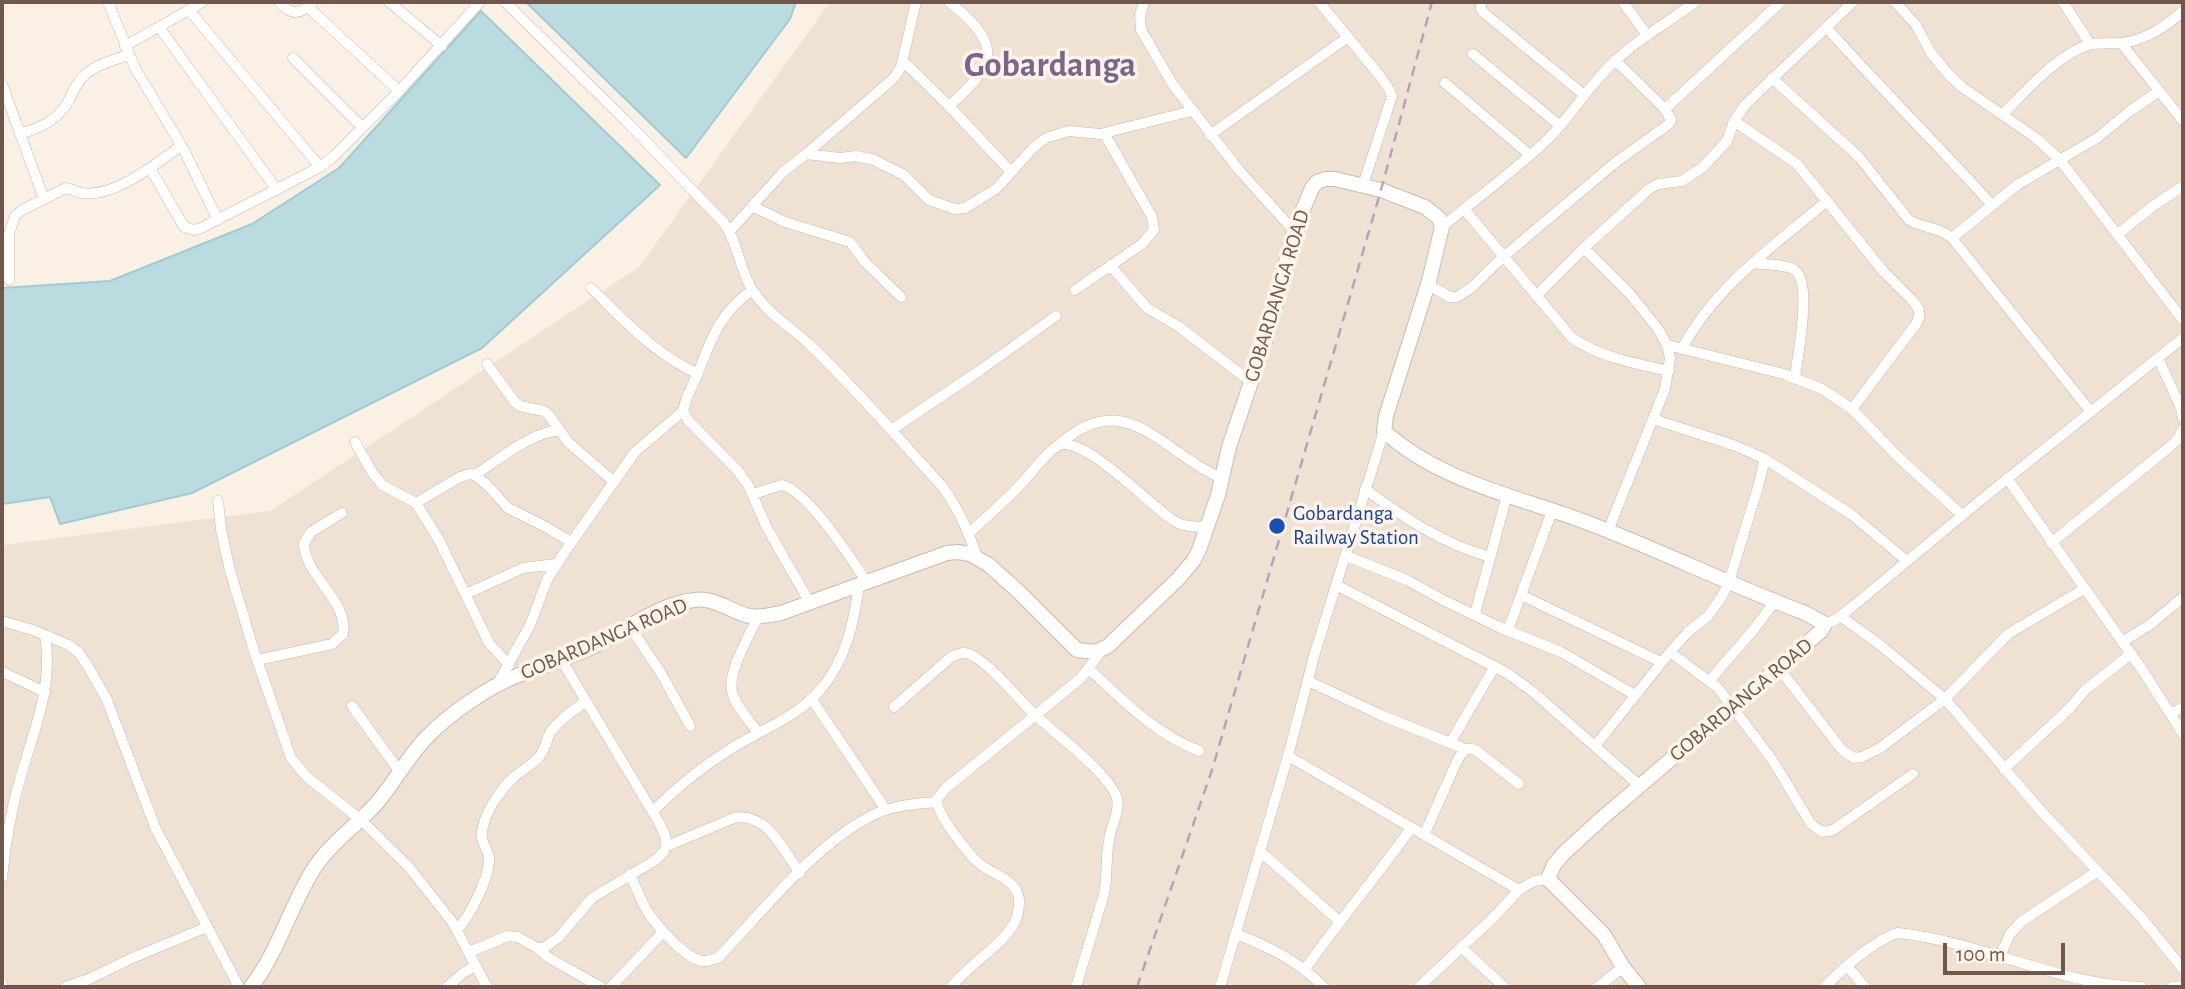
<!DOCTYPE html>
<html>
<head>
<meta charset="utf-8">
<style>
  body { margin:0 }
  #map { position:relative; width:2185px; height:989px; overflow:hidden; background:#faf0e3; font-family:"Alegreya Sans",sans-serif }
  canvas { display:block }
  .frame { position:absolute; inset:0; border:4px solid #6f574c; pointer-events:none }
  .scale { position:absolute; left:1943px; top:943px; width:122px; height:32px; box-sizing:border-box; border:4px solid #6f574c; border-top:0; padding-left:9px; font-size:21px; line-height:24px; white-space:nowrap; color:#6f574c; -webkit-text-stroke:5px #fdf4e9; paint-order:stroke }
</style>
</head>
<body>
<div id="map">
<canvas width="2185" height="989"></canvas>
<div class="frame"></div>
<div class="scale">100 m</div>
</div>
<script>
const c = document.querySelector('canvas').getContext('2d');
c.lineJoin = 'round';
function fill(path, color) { c.fillStyle = color; c.fill(path, 'evenodd'); }
function trace(path, color, width, dash) { c.strokeStyle = color; c.lineWidth = width; c.lineCap = dash ? 'butt' : 'round'; c.setLineDash(dash || []); c.stroke(path); }
function drawText(font, color, halo, rows, align = 'center') {
  c.font = font + ' "Alegreya Sans",sans-serif'; c.lineWidth = 7; c.setLineDash([]); c.textBaseline = 'middle'; c.strokeStyle = halo; c.fillStyle = color; for (const [text, x, y, turn = 0] of rows) {
    c.save(); c.translate(x, y); c.rotate((+turn || 0) * Math.PI / 180); c.textAlign = isNaN(turn) ? turn : align; if (halo) c.strokeText(text, 0, 0); c.fillText(text, 0, 0); c.restore();
  }
}
fill(new Path2D(`
  M830,2h1353v985h-2181v-442l268,-34 369,-244z`), '#f0e2d2');
const water = new Path2D(`
  M526,2h270l-6,17 -104,139z
  M481,11l179,174 -178,163 -290,145 -132,31 -10,-27 -48,7v-216l108,-7 142,-57 87,-56z`);
fill(water, '#badce1');
trace(water, '#a1cbd2', 2);
const street = new Path2D(`
  M108,2l27,66 49,82 34,70
  M279,2c13,14 21,13 34,0
  M389,2l53,44
  M505,2l121,119 98,102c15,21 15,47 29,68 15,23 39,37 58,55 46,44 88,93 131,140 17,23 26,45 35,71
  M949,2c53,42 49,61 0,104
  M1144,2l-4,13 1,15 32,55 66,85 55,61
  M1319,2l61,74 9,13 3,7 -29,89
  M1481,2v7l3,4 99,81
  M1623,2l24,33
  M1895,2l21,23 15,28 18,22 13,12 74,51 24,22 123,160
  M2063,2l27,42
  M308,7l91,84
  M189,10l131,157
  M159,27l118,163
  M1826,27c54,61 112,118 166,178
  M2121,43l62,78
  M125,46l78,-44
  M1473,54l86,71
  M293,58l69,69
  M903,61l46,45 62,66
  M1772,78l87,79 50,63c14,8 30,7 43,18l139,174
  M1445,83l85,72
  M2,84l42,115
  M1665,109l116,-107
  M2003,114c22,-22 54,-59 85,-69 11,-3 22,-1 33,-2 23,-2 46,-17 62,-32
  M1734,121l63,43 86,107 31,31 5,8v8l-3,6 -64,85
  M20,134c22,-7 37,-13 49,-34 5,-10 9,-20 18,-27 12,-10 28,-13 41,-18
  M1210,135l138,-98
  M806,154l88,-76 7,-11 15,-65
  M150,168l34,59 10,3 7,-2 119,-61 14,-11 65,-65 81,-89
  M752,206l33,16 65,20 15,20 36,35
  M1464,209l108,129c28,19 64,26 97,33
  M1442,227c36,-30 75,-58 108,-90 24,-25 41,-55 67,-78 24,-22 52,-37 78,-57
  M730,231l53,-59 23,-18 34,4 16,-2 18,4 30,15 25,25 26,9 10,-1 31,-19 39,-43 11,-8 23,-7 31,3 92,-23
  M2118,234l35,-28 30,-20
  M1952,238l65,-53 80,-47 33,-27 28,-19
  M1584,248l46,46 28,35 9,16 3,13 -5,31 -57,142
  M1754,263c12,2 28,1 39,6 21,10 4,88 2,108
  M1110,265l37,43 31,18 73,56
  M9,280v-46l6,-18 7,-6 44,-22c5,1 10,4 16,5 33,5 73,-29 99,-47
  M1428,285l22,12h7l14,-9 32,-31 113,-95 53,-38 2,-4 -6,-11 -50,-49
  M591,288c33,32 63,66 107,86
  M752,290c-33,24 -40,48 -55,85 -5,12 -12,24 -14,36l5,9 50,51 10,14 19,43 43,75
  M1075,290l67,-46 12,-14 -2,-13 -48,-84
  M1536,296l48,-48 65,-59 9,-5 24,-3 21,-14 24,-26 7,-20 12,-17 107,-102
  M1667,345l117,29 38,15 30,20 45,47 65,59
  M1682,349c32,-62 93,-104 145,-148
  M2158,358l23,50 2,10
  M487,364l28,38 5,4 24,5 4,3 20,28 45,39
  M1653,419l83,27 29,13 87,56 55,46
  M891,430l88,-59 77,-55
  M355,442l17,30 10,13 34,18 23,37 50,103 20,22
  M1059,445c67,-61 103,8 162,33
  M475,475c26,-17 53,-41 84,-45
  M2007,478l136,193 40,63
  M1365,489c41,30 76,54 125,68
  M753,494l29,-9c26,6 69,74 85,97
  M218,501l3,28 8,38 24,81 38,110 16,19 54,43 47,46 45,57 34,64
  M416,503l44,-26 10,-3 5,1 12,10 21,23 38,19 25,15
  M969,533c17,-15 35,-31 51,-48 12,-12 23,-29 37,-39 24,-15 96,63 119,76 9,5 21,5 31,5
  M2051,543l116,-94 10,-9 6,-11
  M1346,556l61,24 36,20 56,27 62,25 74,43
  M1336,585l171,88 25,18 108,95
  M466,594l57,-26 33,-4
  M1521,595l140,67
  M1475,614l32,-119
  M1840,616l39,28 66,55 96,112 100,106 42,52
  M758,617c-9,19 -33,58 -25,78 5,14 16,26 25,37
  M2,621l31,9 36,15 10,8 10,15 18,32 48,127 84,160
  M1825,624l10,-4 17,-13 130,-108 201,-161
  M630,627l31,46 29,53
  M1508,630l44,-119
  M2122,642l29,-18 32,-27
  M1670,652l48,36 55,73 38,63 11,8 11,-2 80,-56
  M257,660l75,-16 11,-10c6,-34 -39,-58 -39,-91l7,-11 31,-19
  M1778,667l64,83 12,8 8,-1 18,-9 65,-49 63,-65 76,-45
  M1089,669c34,32 66,64 110,82
  M2,672l43,20
  M1710,680l45,-52 20,-27
  M1308,681l75,35 82,33
  M497,685l33,-60 17,-45 19,-30 69,-98 48,-41
  M811,698l75,112
  M352,706l48,66
  M894,707l57,-50c7,-3 12,-6 20,-2 20,9 46,43 63,59 20,19 75,59 83,84 3,12 -5,26 -7,37 -5,20 -2,40 -6,59l-28,93
  M2171,714l12,-7
  M1450,743l45,-77
  M1595,746l75,-94 18,-20 20,-16 13,-18 8,-16 29,-95 7,-28
  M1288,756l231,134
  M2004,769l66,-61 15,-18 46,-36
  M653,811c24,-24 50,-45 79,-63 29,-18 67,-32 89,-59 25,-29 33,-67 38,-104
  M1424,835l34,-76 7,-10h7l5,2 42,33
  M667,846l67,-28c32,-7 49,32 66,55
  M1260,851l79,70
  M630,874c6,13 11,28 19,40 10,14 36,44 53,47 6,1 11,-2 16,-3 45,-47 97,-114 155,-143 20,-10 42,-11 64,-13
  M2,878c3,-35 10,-72 20,-106 14,-48 31,-86 23,-137
  M457,930c13,-14 33,-53 32,-72 -1,-9 -9,-16 -7,-26 2,-19 18,-42 32,-55 8,-7 18,-12 25,-20 6,-7 7,-16 11,-24 9,-14 23,-22 36,-32
  M1236,934c34,13 62,27 88,53
  M1461,947l43,40
  M537,948l12,10 52,29
  M469,952l39,-16 10,1 19,11h7l15,-11 33,-39 62,-37c19,-14 13,-22 4,-40l-96,-160
  M2000,956l10,-22 12,-13 76,-50
  M1847,966l18,21
  M1305,969c34,-48 72,-93 106,-141
  M2,984v3
  M65,987l24,-8 41,-20 77,-32
  M447,987l16,-14 12,-7
  M611,987l52,-55
  M951,987c16,-21 59,-47 66,-70 2,-8 4,-19 -1,-27 -7,-12 -24,-17 -35,-25 -12,-10 -45,-51 -44,-66l9,-11 135,-110 21,-28
  M1220,987l68,-231 26,-100 70,-225
  M1419,987l74,-69 26,-28 15,-9 14,-2
  M1598,987l25,-20
  M1825,987c18,-19 47,-45 72,-54 83,8 161,52 245,54
  M2172,987l11,-1`);
const secondary = new Path2D(`
  M251,987c27,-35 39,-80 62,-117 16,-26 42,-43 62,-65 19,-21 32,-48 52,-68 22,-23 62,-51 92,-62 23,-9 46,-16 69,-26 35,-16 67,-44 106,-49 20,-3 36,11 55,16 11,2 21,-1 32,-3l166,-60 11,-1 12,2 19,11 31,28 57,57 19,2 12,-6 69,-66 17,-20 5,-10 19,-55 11,-48 40,-118 25,-98 18,-43 5,-6 8,-3h10l46,11 44,17 14,11 3,9 -13,54 -43,135 -2,15c55,50 131,65 199,90 75,28 147,64 222,92l20,11 -4,7 -220,188 -38,35 -9,11 -6,14 56,56 19,32 16,20`);
trace(street, '#c9b8ab', 11);
trace(secondary, '#cebaab', 16);
trace(street, '#fff', 10);
trace(secondary, '#fff', 14);
trace(new Path2D(`
  M1137,987l75,-217 169,-580 51,-188`), '#b3a3c1', 2.5, [10, 7]);
for (const [x, y, r, color] of [
  [1277,526,9,"#1a4fb4"]
]) { const dot = new Path2D(); dot.arc(x, y, r, 0, 2 * Math.PI); c.fillStyle = color; c.fill(dot); trace(dot, '#fdf4e9', 2.5); }
drawText('21px', '#6f574c', '#fdf4e9', [
  ["GOBARDANGA ROAD",1277,296,-73],
  ["GOBARDANGA ROAD",604,639,-23],
  ["GOBARDANGA ROAD",1741,700,-40]
]);
drawText('21px', '#164399', '#fdf4e9', [
  ["Gobardanga",1293,514],
  ["Railway Station",1293,538]
], 'left');
drawText('bold 35px', '#7c648c', '#fdf4e9', [
  ["Gobardanga",1050,65]
]);
</script>
</body>
</html>
